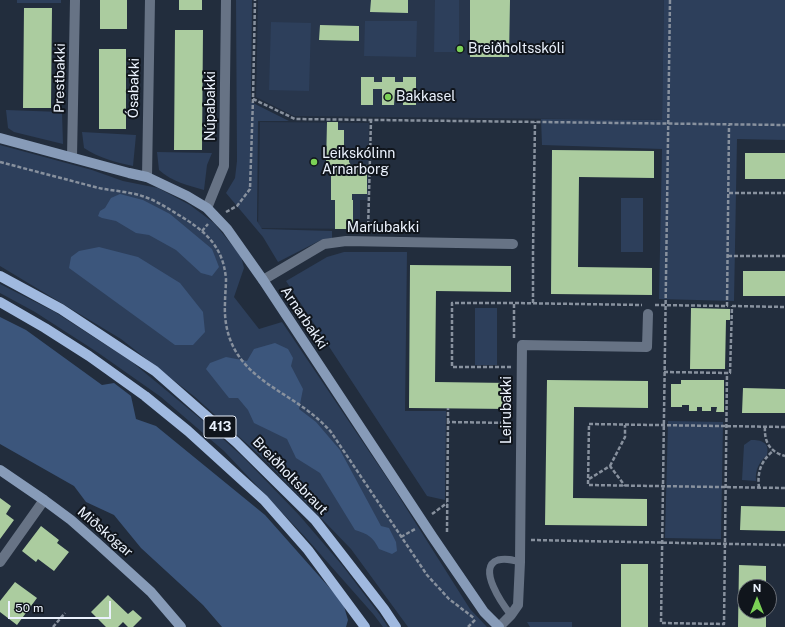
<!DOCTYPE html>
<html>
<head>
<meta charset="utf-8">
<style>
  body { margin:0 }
  #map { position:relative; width:785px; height:627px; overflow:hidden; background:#222d3d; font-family:"Public Sans",sans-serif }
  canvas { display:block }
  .north { position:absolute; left:737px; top:579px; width:40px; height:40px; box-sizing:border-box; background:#10151c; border:1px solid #686d76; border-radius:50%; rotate:0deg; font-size:11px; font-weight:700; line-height:16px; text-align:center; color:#ebf2fd }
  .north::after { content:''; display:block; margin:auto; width:14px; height:18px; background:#7bd156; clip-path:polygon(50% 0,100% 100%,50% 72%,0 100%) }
  .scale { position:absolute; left:8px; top:601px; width:103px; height:18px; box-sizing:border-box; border:2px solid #ebf2fd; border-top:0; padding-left:5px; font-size:12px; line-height:14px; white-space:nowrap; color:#ebf2fd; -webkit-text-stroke:3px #10151c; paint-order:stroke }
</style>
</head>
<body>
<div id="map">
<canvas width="785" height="627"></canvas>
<div class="north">N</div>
<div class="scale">50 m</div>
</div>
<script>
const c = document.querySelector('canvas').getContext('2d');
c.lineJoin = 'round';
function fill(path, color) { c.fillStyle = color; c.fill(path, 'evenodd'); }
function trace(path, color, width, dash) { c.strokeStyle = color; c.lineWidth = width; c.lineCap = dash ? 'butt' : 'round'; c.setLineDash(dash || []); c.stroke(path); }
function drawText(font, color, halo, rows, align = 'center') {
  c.font = font + ' "Public Sans",sans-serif'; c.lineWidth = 4; c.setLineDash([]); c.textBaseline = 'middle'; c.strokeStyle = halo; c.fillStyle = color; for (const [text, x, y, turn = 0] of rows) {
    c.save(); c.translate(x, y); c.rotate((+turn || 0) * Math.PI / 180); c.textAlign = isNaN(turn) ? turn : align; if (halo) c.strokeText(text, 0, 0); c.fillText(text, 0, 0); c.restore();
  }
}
fill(new Path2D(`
  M258,0h406l-2,120 -368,-4 -38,-19z
  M260,122l109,1 -1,77h-8v29l-102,-1z`), '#28364c');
fill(new Path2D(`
  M17,0h44v3h-44z
  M236,0h16l-1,102 38,19h-31l-1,100 5,8 70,2v7l-11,2 -43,22 -15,-25 -37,-44 9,-15 2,-17z
  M435,0h24v52h-25z
  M664,0h121v140l-48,-1 -3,162 -75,-2 3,-150 -120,-4 -1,-26 121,1z
  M365,21h52l-1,36 -52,-1z
  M271,22l40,1 -2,68 -40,-1z
  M6,110l56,2 1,32 -49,-12 -6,-4z
  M82,132l54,3 -3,31c-18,-4 -34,-8 -49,-18z
  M0,145l92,25 31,11 35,7 32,17 24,18 27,33 3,12 -10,29 25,32 23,-7 109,162 79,125 17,18h-79l-57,-78 -86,-89 -70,-63 -74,-58 -121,-73z
  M157,152l55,1 -5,12 -3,25c-16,-5 -32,-8 -45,-20z
  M621,198h22v54h-22z
  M344,252h63l-2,159h41l-1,89 -18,-4 -141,-215 41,-24z
  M0,284l55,28 77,50 70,58 41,37 56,58 43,50 38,50 8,12h-5l-9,-12 -67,-76 -83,-88 -63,-54 -64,-45 -62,-40 -35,-19z
  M475,308h22v57h-22z
  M668,421l55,1 -2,117 -56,-1z
  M751,440c10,0 19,2 16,15 -8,7 -12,15 -11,26l-14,-1 2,-35z
  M527,622h45v5h-42z`), '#2d3f5b');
fill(new Path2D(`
  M120,194l23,6 27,14 42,35 7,18 -7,9 -11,-3 -25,-23 -27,-15 -13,-2 -20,-12 -14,-3 -4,-2 2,-5 5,-3 6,-10z
  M99,247l39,10 42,26 23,29 2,20 -12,13h-18l-106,-77 2,-11 8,-6z
  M0,317l26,13 76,55 12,-2 17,13 5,23 20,7 109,89 78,88 5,17 -2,7h-124l-19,-22 -62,-57 -27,-33 -28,-13 -12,-16 -74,-42z
  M275,343l13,6 5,9 -2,8 12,23 -4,20 17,13 24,28 41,76 8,2 7,14 1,9 -5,3 -13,-5c-6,-12 -11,-15 -24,-19l-35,-57 -24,-15 -9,-19 -33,-16 -6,-13 -10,-12h-9l-23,-29 4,-6 16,-6 21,4 7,-12z`), '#3c567c');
fill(new Path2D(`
  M100,0h27v29h-27z
  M179,0h23v10h-23z
  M371,0h37v13l-38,-1z
  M470,0h40l-1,57h-39z
  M24,8h28l-1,100h-28z
  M320,25l39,1v15l-40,-1z
  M175,30h28l-1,120h-28z
  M99,49h27v80h-27z
  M361,77h13v5h8v-5h13v5h8v-5h13v28h-13v-15h-8l-1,15h-12v-16h-9v16h-12z
  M327,122h11v8h6v27h5v5l2,3h16v29h-15v6h1v29h-18v-29h-4v-35h-5z
  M552,150l102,1v27l-75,-1 -1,90 74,1v27l-101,-1z
  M745,153h40v26h-40z
  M410,265l101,1v26l-75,-1 -1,91 75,1v26l-101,-1z
  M743,271h42v25h-42z
  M691,308l39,1v11h-4l-1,49h-35z
  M547,380l101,1v27l-74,-1v5l-1,86 74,1v27l-102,-1z
  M681,380h43v32h-8l1,-5h-6v4h-9v-4h-5v4h-8v-6h-7v2h-11v-23h10z
  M743,388l42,1v24h-43z
  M0,498l11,8 -5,8 8,6 -14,19z
  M741,506l44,1v24l-45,-1z
  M41,526l18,14 -2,3 12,9 -15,19 -16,-12 -2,3 -14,-11z
  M621,564h27v63h-27z
  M739,565l27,1v21h-21v24h21v16h-28z
  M15,582l22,16 -20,27 -17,-13v-11z
  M108,595l20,19 5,-4 9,8 -9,9h-5l-5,-5 -5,5h-12l-15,-15z`), '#abcc9f');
trace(new Path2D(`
  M670,0l-9,623 63,1 3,-251
  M253,99l42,20 490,6
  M0,162l95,25c15,4 32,4 47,9 13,4 24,11 35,18 27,16 46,31 49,65 0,8 -1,16 -1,24 -1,19 3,37 13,52 16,24 44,37 66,53 10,7 19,15 27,24l96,143 22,24 25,19
  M729,193h56
  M226,212l11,-6 13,-17 3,-90 2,-99
  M202,231l6,-7
  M368,231l3,-111
  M728,256h57
  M533,303v-51l2,-130
  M655,305l72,1 2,-181
  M732,306l53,1
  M514,338v-35l128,2
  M511,367h-59v-64h62
  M664,372l66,1 2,-67
  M448,422v-14
  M765,427c-1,15 5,25 20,29
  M785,427l-196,-3 -1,61 197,3
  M610,466l15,-29v-12
  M589,479l21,-13 15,20
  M759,488c-2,-16 2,-27 14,-37
  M432,514l15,-11
  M447,532l1,-110 63,1
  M401,537l14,-8
  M531,540l254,5
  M53,627l12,-14
  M468,627l8,-8`), '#88919e', 2.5, [4, 2]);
trace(new Path2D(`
  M511,615c-8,-10 -35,-48 -13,-55 8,-2 15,0 22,2`), '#677385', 7);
trace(new Path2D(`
  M72,157l3,-157
  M147,177l3,-177
  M207,208l17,-42 2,-166
  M263,280l61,-36 22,-3 167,3
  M0,562l44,-62
  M499,627l12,-12 7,-10 2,-43 2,-217 125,2 1,-33`), '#677385', 10);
trace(new Path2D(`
  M0,138l129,35 18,4 40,19 20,12 20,21 36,51 169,256 52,76 15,15
  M0,470l44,30 27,20 25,22 55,50 30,35`), '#879bb8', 10);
trace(new Path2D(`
  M0,276l61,33 94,62 81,71 79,78 69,89 12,18
  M0,302l45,26 44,28 56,40 43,35 76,69 44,50 57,77`), '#a0b9df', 10);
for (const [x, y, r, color] of [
  [460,49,4,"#7bd156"],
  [388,97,4,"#7bd156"],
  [314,162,4,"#7bd156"]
]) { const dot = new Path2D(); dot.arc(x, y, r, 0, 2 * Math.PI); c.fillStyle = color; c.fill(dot); trace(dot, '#10151c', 1.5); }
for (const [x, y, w] of [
  [220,427,32]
]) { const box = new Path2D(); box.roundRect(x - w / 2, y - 11, w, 22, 3); c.fillStyle = '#10151c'; c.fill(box); trace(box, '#ebf2fd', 1); }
drawText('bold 13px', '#ebf2fd', null, [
  ["413",220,427]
]);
drawText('14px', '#ebf2fd', '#10151c', [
  ["Breiðholtsskóli",468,49],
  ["Bakkasel",396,97],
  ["Leikskólinn",322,154],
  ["Arnarborg",322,170]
], 'left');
drawText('14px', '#ebf2fd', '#10151c', [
  ["Prestbakki",60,78,-89],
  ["Ósabakki",134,88,-89],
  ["Núpabakki",211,106,-90],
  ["Maríubakki",383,228],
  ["Arnarbakki",304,318,56],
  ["Leirubakki",507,410,-90],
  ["Breiðholtsbraut",290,476,46],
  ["Miðskógar",105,532,41]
]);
</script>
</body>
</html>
